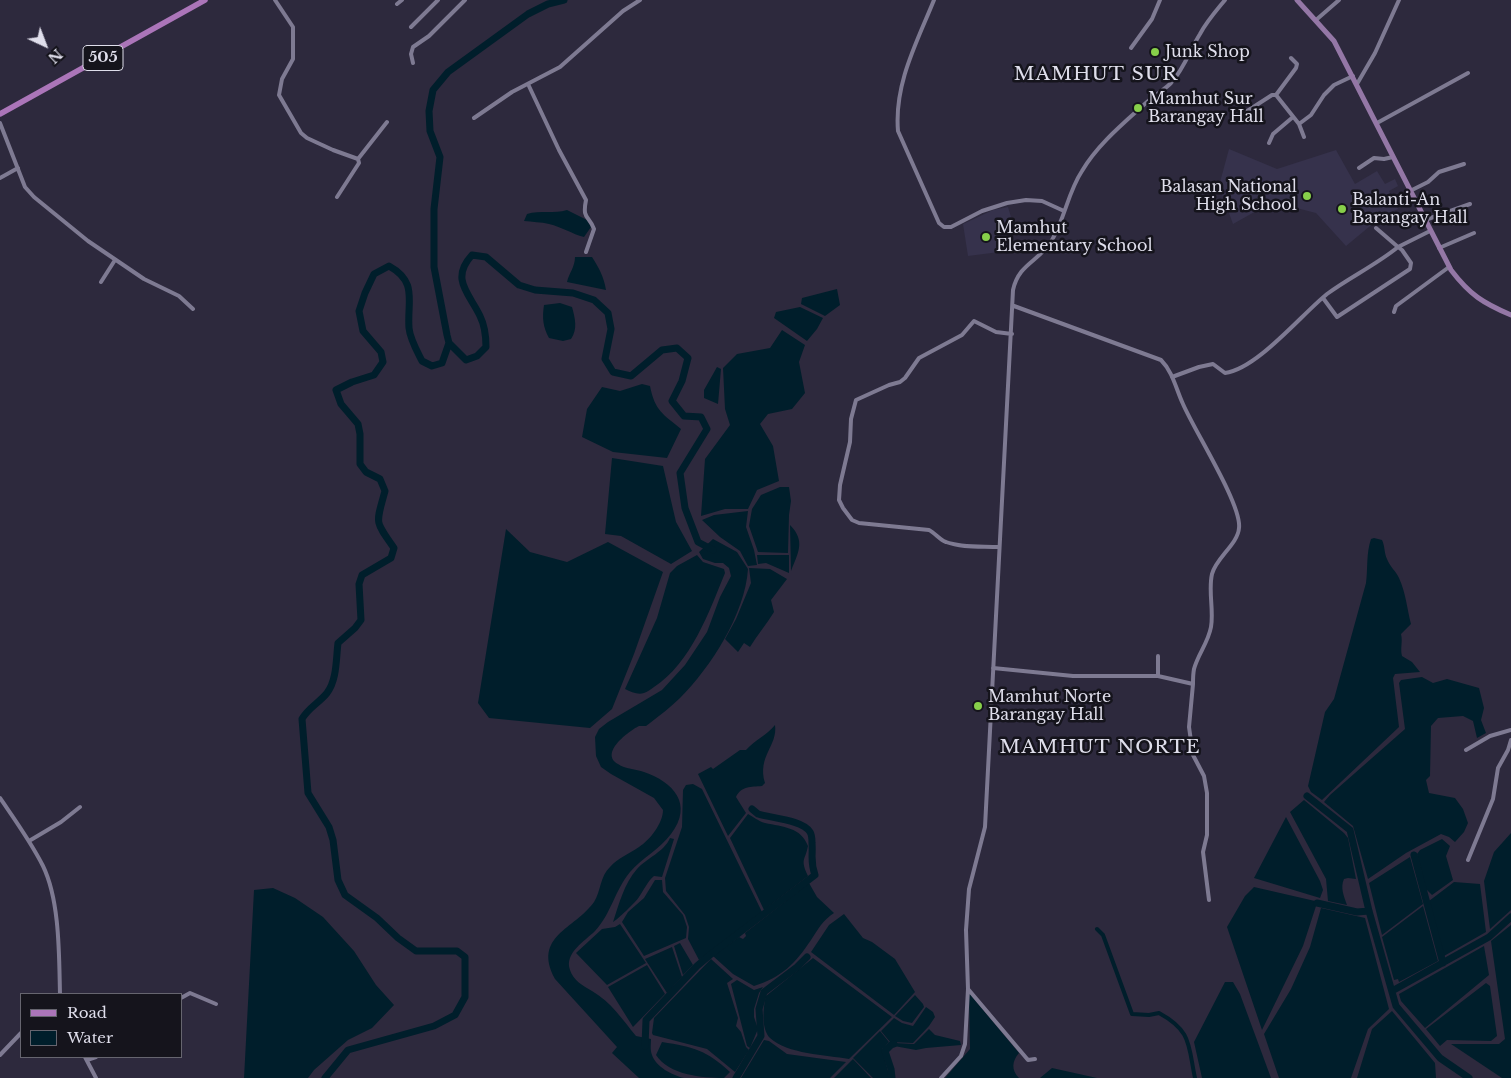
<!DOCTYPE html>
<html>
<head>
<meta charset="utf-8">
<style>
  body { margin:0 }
  #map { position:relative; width:1511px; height:1078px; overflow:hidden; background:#2d293d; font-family:"Libre Baskerville",serif }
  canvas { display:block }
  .legend { position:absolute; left:20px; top:993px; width:162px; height:65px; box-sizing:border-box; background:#15141c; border:1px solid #66656f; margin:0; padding:6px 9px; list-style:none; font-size:15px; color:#dfdeeb }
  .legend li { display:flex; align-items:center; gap:10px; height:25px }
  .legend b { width:25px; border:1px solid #66656f }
  .north { position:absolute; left:20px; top:20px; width:50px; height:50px; -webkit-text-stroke:4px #15141c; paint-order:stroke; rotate:137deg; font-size:14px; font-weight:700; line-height:20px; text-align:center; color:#dfdeeb }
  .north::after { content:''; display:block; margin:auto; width:18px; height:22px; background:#dfdeeb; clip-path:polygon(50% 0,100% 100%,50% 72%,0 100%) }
</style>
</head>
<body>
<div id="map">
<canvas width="1511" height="1078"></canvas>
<ul class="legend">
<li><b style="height:6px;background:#ab75b9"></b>Road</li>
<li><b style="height:14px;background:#001e2b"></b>Water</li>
</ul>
<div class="north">N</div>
</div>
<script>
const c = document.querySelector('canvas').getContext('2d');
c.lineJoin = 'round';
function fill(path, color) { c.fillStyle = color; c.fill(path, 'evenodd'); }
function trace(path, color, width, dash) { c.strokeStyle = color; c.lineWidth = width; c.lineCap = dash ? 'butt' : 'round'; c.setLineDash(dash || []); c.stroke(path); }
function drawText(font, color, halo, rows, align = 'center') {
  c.font = font + ' "Libre Baskerville",serif'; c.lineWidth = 5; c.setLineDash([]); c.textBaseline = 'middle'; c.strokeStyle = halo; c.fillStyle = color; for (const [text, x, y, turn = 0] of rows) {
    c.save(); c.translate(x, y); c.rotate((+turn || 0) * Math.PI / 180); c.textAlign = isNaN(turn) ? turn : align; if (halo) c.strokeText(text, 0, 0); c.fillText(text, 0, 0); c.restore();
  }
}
fill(new Path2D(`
  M1229,149l48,20 59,-19 19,34 22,-13 8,13 10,-5 3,7 -9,5 9,18 -17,8 -35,29 -30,-33 -47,-12 -11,9 -25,14 -14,-38z
  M1008,207l3,10 -6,5 2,29 -39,5 -5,-32 30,-14z`), '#36324c');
fill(new Path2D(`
  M567,210l20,10 4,7 -7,10c-12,-3 -22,-10 -35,-13 -8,-2 -17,-2 -25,-3l3,-7c13,-4 27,0 40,-4z
  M575,257h17c7,11 12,20 14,33l-39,-8c2,-9 8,-15 8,-25z
  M837,289l3,16 -15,11 -24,-12 1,-6z
  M560,303l12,4c3,11 6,22 -1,32l-8,2 -14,-3c-6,-11 -7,-20 -5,-33z
  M800,307l23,11 -6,11 -10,12 -33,-23 2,-6z
  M782,330l23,15 -6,17 6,31 -13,16 -24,5 -8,10 13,22 6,35 -22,9 -9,19h-23l-24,7 4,-57 25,-34 -5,-16 -2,-41 14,-14 33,-6z
  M717,367l4,2 -3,35 -14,-6v-8z
  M642,384l8,2c5,25 13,28 31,43l-14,29 -54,-6 -31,-15 5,-28 15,-22 18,4z
  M612,458l51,8 13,56 16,29 -21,13 -50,-28 -16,-2z
  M780,487h9l2,14 -2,14 -1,38 -30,-1 -9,-26 3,-17 9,-14z
  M748,511l-2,16 8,23 3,15 -9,1 -8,-15 -20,-14 -18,-17 12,-5z
  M790,525c16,16 8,28 1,46z
  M506,529l24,23 37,10 41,-20 55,30 -29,82 -22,55 -22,19 -101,-10 -11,-15z
  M1374,538l8,2c3,6 2,13 5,19 3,8 9,12 12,19 7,15 8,31 12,46l-10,10c2,8 -1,14 1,22l10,6 8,10 -25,2 -2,4 6,49 -77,73 -11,-8 -3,-6 17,-74 9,-13 32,-116c2,-15 0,-29 5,-44z
  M713,539l24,13 11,17c-3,45 -37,98 -68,129 -9,9 -20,17 -30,25l-4,3h-7c-10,5 -40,27 -21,38 7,5 18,5 26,8 29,10 50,32 27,62 -11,15 -29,24 -41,38 -15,18 -19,42 -35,59 -10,10 -31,22 -25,39 3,10 13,16 22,21 19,11 30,28 44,45l15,3c0,5 -1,11 1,16 4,12 20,20 32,23h-45l-27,-25 5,-6 -62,-68c-23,-43 20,-50 39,-77 7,-11 6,-26 16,-35 8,-9 19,-13 29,-20 11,-7 24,-24 24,-37l-9,-12 -43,-24 -10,-7 -5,-11 -1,-19 4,-8 9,-7 54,-32 23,-25 22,-33 13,-35 11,-21 -2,-8 -6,-5h-8l-12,-4 -4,-7z
  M697,555l6,7 21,7 1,4c-16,39 -34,90 -71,114 -3,2 -7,5 -10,6 -6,2 -13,-1 -19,-4l32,-71 13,-45 7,-7z
  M757,555h32v18l-23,-10 -8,1z
  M749,568l21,1 17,10 -16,21 3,12c-7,12 -17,23 -24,35l-6,-4 -6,9 -13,-13 11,-20 15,-36z
  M1422,677l11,6 14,-4 32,9 5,20 -3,12 5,13 -9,5 -4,-17 -10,-5 -25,2 -7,8 -1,50 -4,4 3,13 26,5 8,11 5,14 -4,9 -9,10 -6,-5 -8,-3 -35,19 -38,26 -15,-53 -29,-24 6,-7 75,-66 -6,-46 2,-3z
  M775,725c3,21 -18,31 -10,58l-3,3c-11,1 -21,0 -26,11l10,16 -18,23 -30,-62 13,-7 2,2 27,-19h6c9,-10 21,-15 29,-25z
  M693,784l9,5 60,123 -63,48 -11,-21 1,-12 -4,-12 -19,-24 -1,-13 17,-51 1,-37 3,-5z
  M1304,800l40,33 4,5 8,41 -8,-1 -4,1c-4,9 0,17 3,26l-19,-4 -2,-22 -36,-67z
  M748,814c6,3 10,7 17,9 18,4 36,4 43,23 -3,15 -8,13 0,30l-44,34 -34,-72z
  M1286,817l34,64 3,9 -3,8 -66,-20z
  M1511,833v77l-21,19 -6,-48 10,-29z
  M670,838l4,1 -12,38 -8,-1c-7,6 -10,14 -15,21 -3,5 -22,23 -26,25 6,-18 11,-38 24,-53 10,-11 27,-17 33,-31z
  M1442,839l8,7 -4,10 7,24 -21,15 -6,-6 -9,-35 3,-4z
  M1410,857l13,47 -41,31 -13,-52z
  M655,880h7l1,12 20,23 4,12 -1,11 -42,18 -22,-34 6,-10 16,-14z
  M1454,882l26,2 6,48 -42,24 -15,-55z
  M809,883l8,14 17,16c-11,7 -16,16 -23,27 -16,24 -29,37 -57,46l-21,-12 -20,-18 26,-19 4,2 3,-3 -1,-3z
  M1254,887l61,14 2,2 -14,43 -41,84 -35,-103 18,-31z
  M273,888l22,10 28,19 31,34 22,34 18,20 -22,23 -24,12 -34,30 -6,8h-64l10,-188z
  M1423,906l15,55 -39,21 -1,-3 -4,1 -12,-43z
  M1321,908l44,10 24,91 -21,20 -17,49h-72l-15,-44 27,-45 19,-42z
  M844,914l19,24 9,4 23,17 20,33 -21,23 -83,-63 18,-27z
  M620,924l26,39 -39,22 -31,-32 26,-24 13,-2z
  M1511,925v153h-9l-51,-34h48l6,-5 -14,-98z
  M680,943l13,22 -10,10 -9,-29z
  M1484,946l5,29 -64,53 -24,-27 -2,-7z
  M672,947l10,30 -15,16 -22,-34z
  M813,958l79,59 -43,42c-23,-4 -62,-5 -79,-21 -9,-9 -7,-31 -4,-42z
  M711,959l22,20 -6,4 11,35 -2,8 5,6 5,15 3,3 -14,22 -28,-23 -54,-14 -1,-2 2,-15z
  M647,965l18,29 -32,33 -25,-40z
  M737,980l17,10 9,-3 -4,6 -5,16v8l4,12 -8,19 -3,-2 -16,-62z
  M1225,982h8l7,12 31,84h-69l-8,-36z
  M1486,983l4,3 7,50 -6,5 -44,-1 -7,6 -14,-17z
  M969,993l50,60c-7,8 -8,17 0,25h-74l25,-29z
  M915,995l8,9 1,3 -12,16 -9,-2 -8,-5z
  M926,1007l7,5 2,5 -6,9 -16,17 -23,-1 -9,-11 13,-13 8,5 11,3z
  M1392,1011l43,52 1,15h-79l15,-49z
  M929,1029l6,6 25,6 1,4 -35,3 -10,2 -22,-4v-3l20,1z
  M880,1031l9,11 -4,4 4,-3h4v3l-5,2 -2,3 -2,1 -1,-4 -1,2 6,21 1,7h-16l-20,-20z
  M764,1040l5,1 18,13 59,8 -16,16h-89z
  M662,1042c32,5 44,8 68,30l-6,6c-22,0 -55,-3 -68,-23z
  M853,1059l18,19h-37z
  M1052,1068l45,10h-57z`), '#001e2b');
trace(new Path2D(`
  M1097,929l6,6 29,79 17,1 10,-2c33,18 29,32 36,65`), '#001e2b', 4);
trace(new Path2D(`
  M564,0l-16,4 -20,10 -80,58 -15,18 -4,21 1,20 10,26 -6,52v58l13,68 2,8 17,17 11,-4 9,-9c0,-12 -1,-21 -6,-31 -11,-23 -30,-37 -8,-61l14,2 33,28 16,5 38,3 21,7 14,13 3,16 -6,30 8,13 18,4 31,-26 15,-2 11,10 -6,23 -10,20 12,15 17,1 6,12 -27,44 5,35 13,34 15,8
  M1307,796l43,34 19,81 27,95 44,52 29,20
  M1414,855l29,108
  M1317,903l40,9 12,-1
  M1392,991l97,-54 22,-20
  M645,1046l1,-26 51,-54 13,-11 105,-80c-5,-14 -2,-19 -3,-32 0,-4 0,-8 -2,-11 -7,-12 -39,-14 -52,-18l-6,-5
  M325,1078l23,-28 86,-24 21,-11 10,-18v-40l-8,-6h-41l-18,-13 -21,-20 -32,-23 -7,-15 -5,-40 -4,-13 -21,-34 -6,-74c6,-11 17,-16 25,-26 10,-13 9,-34 11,-50l17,-15 6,-8 -2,-36 3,-9 29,-17 3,-10c-20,-28 -18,-24 -9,-57l-5,-12 -14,-7 -6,-8v-30l-2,-10 -17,-20 -5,-14 16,-8 22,-7 9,-13 -2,-10 -18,-21 -4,-20 6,-18 9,-19 15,-8c29,16 18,35 20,62 1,11 8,23 13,33l10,5 10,-3 7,-20
  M736,1078l25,-42 -2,-27 5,-17 33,-25 10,-10
  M892,1078l-1,-9 -6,-18 6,-6 3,-1`), '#001e2b', 7);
trace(new Path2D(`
  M275,0l18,27v32l-11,20 -3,16 22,38 6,5 26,12 25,9 1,4 -22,34
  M934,0c-17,42 -40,84 -36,131l41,92 5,4h7l31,-16 25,-8 19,-3 16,1 22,10
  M397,4l5,-4
  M1316,20l23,-20
  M411,27l27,-27
  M1131,48l21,-29 8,-19
  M413,63l-2,-9 2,-7 16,-11 36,-36
  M528,84l31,66 27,50c-4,20 3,15 8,29l-8,23
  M1357,84l18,-31 24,-53
  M1276,95l20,-27 1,-4 -6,-6
  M1241,115l31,-20h4l23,29
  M474,118l38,-26 48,-25 63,-56 17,-11
  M0,123l25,64 9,10 54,44 56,38 35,17 14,13
  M1377,123l91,-50
  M1304,137l-5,-13 12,-9 13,-20 10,-10 19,-9
  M1269,143l4,-9 20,-17
  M358,159l29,-37
  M1359,168l15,-10 10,1 9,-2
  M0,178l18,-10
  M1410,191l18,-9 11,-10 25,-8
  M1425,220l45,-16
  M1376,228l22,19 32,-16
  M1439,248l35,-15
  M101,282l14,-22
  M1014,306l147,54c12,12 15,29 22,44 11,26 59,101 56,124 -1,16 -23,30 -27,46 -4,17 2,36 -1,53 -3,16 -13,27 -17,42 -1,5 -1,11 -1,15
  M1394,312l2,-6 53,-39
  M1172,377l27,-10 14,-3 12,9c32,-4 76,-58 102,-79 23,-17 49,-29 71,-47l4,3 9,13 -1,6 -73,48 -14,-19
  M999,547c-17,-1 -37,1 -53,-5 -6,-2 -11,-9 -17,-12l-70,-7 -7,-3 -9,-12 -4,-8 1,-15 10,-43 1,-23 5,-19 33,-15 11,-3 5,-4 14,-20 43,-23 12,-14 22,11 16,2
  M993,668l80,8h85l35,8 -4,43 4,28 11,21 3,17v42l-4,17 6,48
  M1158,676v-20
  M1466,750l24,-14 21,-6
  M0,798c15,22 31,44 43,68 17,35 16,90 17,128
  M29,841l32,-19 19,-15
  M1468,860l25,-61 5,-31 10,-18 3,-10
  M968,989l60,71 7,-1
  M181,998l9,-5 26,11
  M0,1055l21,-22
  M85,1057l11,21
  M87,1060l9,-3
  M941,1078l20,-22 4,-12 3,-55 -2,-59 3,-41 16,-62 28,-537c6,-27 26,-28 39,-50 13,-22 16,-48 30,-69 16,-27 42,-48 65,-69 8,-7 17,-12 24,-19 13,-14 19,-33 29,-49 7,-13 16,-23 25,-34`), '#7e7a92', 4);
trace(new Path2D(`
  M1297,0l37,41 117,229c19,25 32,33 60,45`), '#9477a6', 5);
trace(new Path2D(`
  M0,114l205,-114`), '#ab75b9', 5.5);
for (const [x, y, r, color] of [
  [1155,52,5,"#87cf4a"],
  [1138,108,5,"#87cf4a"],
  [1307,196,5,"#87cf4a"],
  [1342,209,5,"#87cf4a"],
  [986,237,5,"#87cf4a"],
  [978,706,5,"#87cf4a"]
]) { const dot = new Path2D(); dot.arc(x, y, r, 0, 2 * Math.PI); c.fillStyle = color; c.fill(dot); trace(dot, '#15141c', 2); }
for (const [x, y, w] of [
  [103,58,40]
]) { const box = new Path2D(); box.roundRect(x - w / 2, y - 12.5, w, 25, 4); c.fillStyle = '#15141c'; c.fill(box); trace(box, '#dfdeeb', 1); }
drawText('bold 15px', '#dfdeeb', null, [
  ["505",103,58]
]);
drawText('16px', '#dfdeeb', '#15141c', [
  ["Junk Shop",1165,52],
  ["Mamhut Sur",1148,99],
  ["Barangay Hall",1148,117],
  ["Balasan National",1297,187,"right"],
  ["High School",1297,205,"right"],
  ["Balanti-An",1352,200],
  ["Barangay Hall",1352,218],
  ["Mamhut",996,228],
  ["Elementary School",996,246],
  ["Mamhut Norte",988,697],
  ["Barangay Hall",988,715]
], 'left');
c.letterSpacing = '1px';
drawText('19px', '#dfdeeb', '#15141c', [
  ["MAMHUT SUR",1096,75],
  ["MAMHUT NORTE",1100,748]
]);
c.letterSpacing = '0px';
</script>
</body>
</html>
